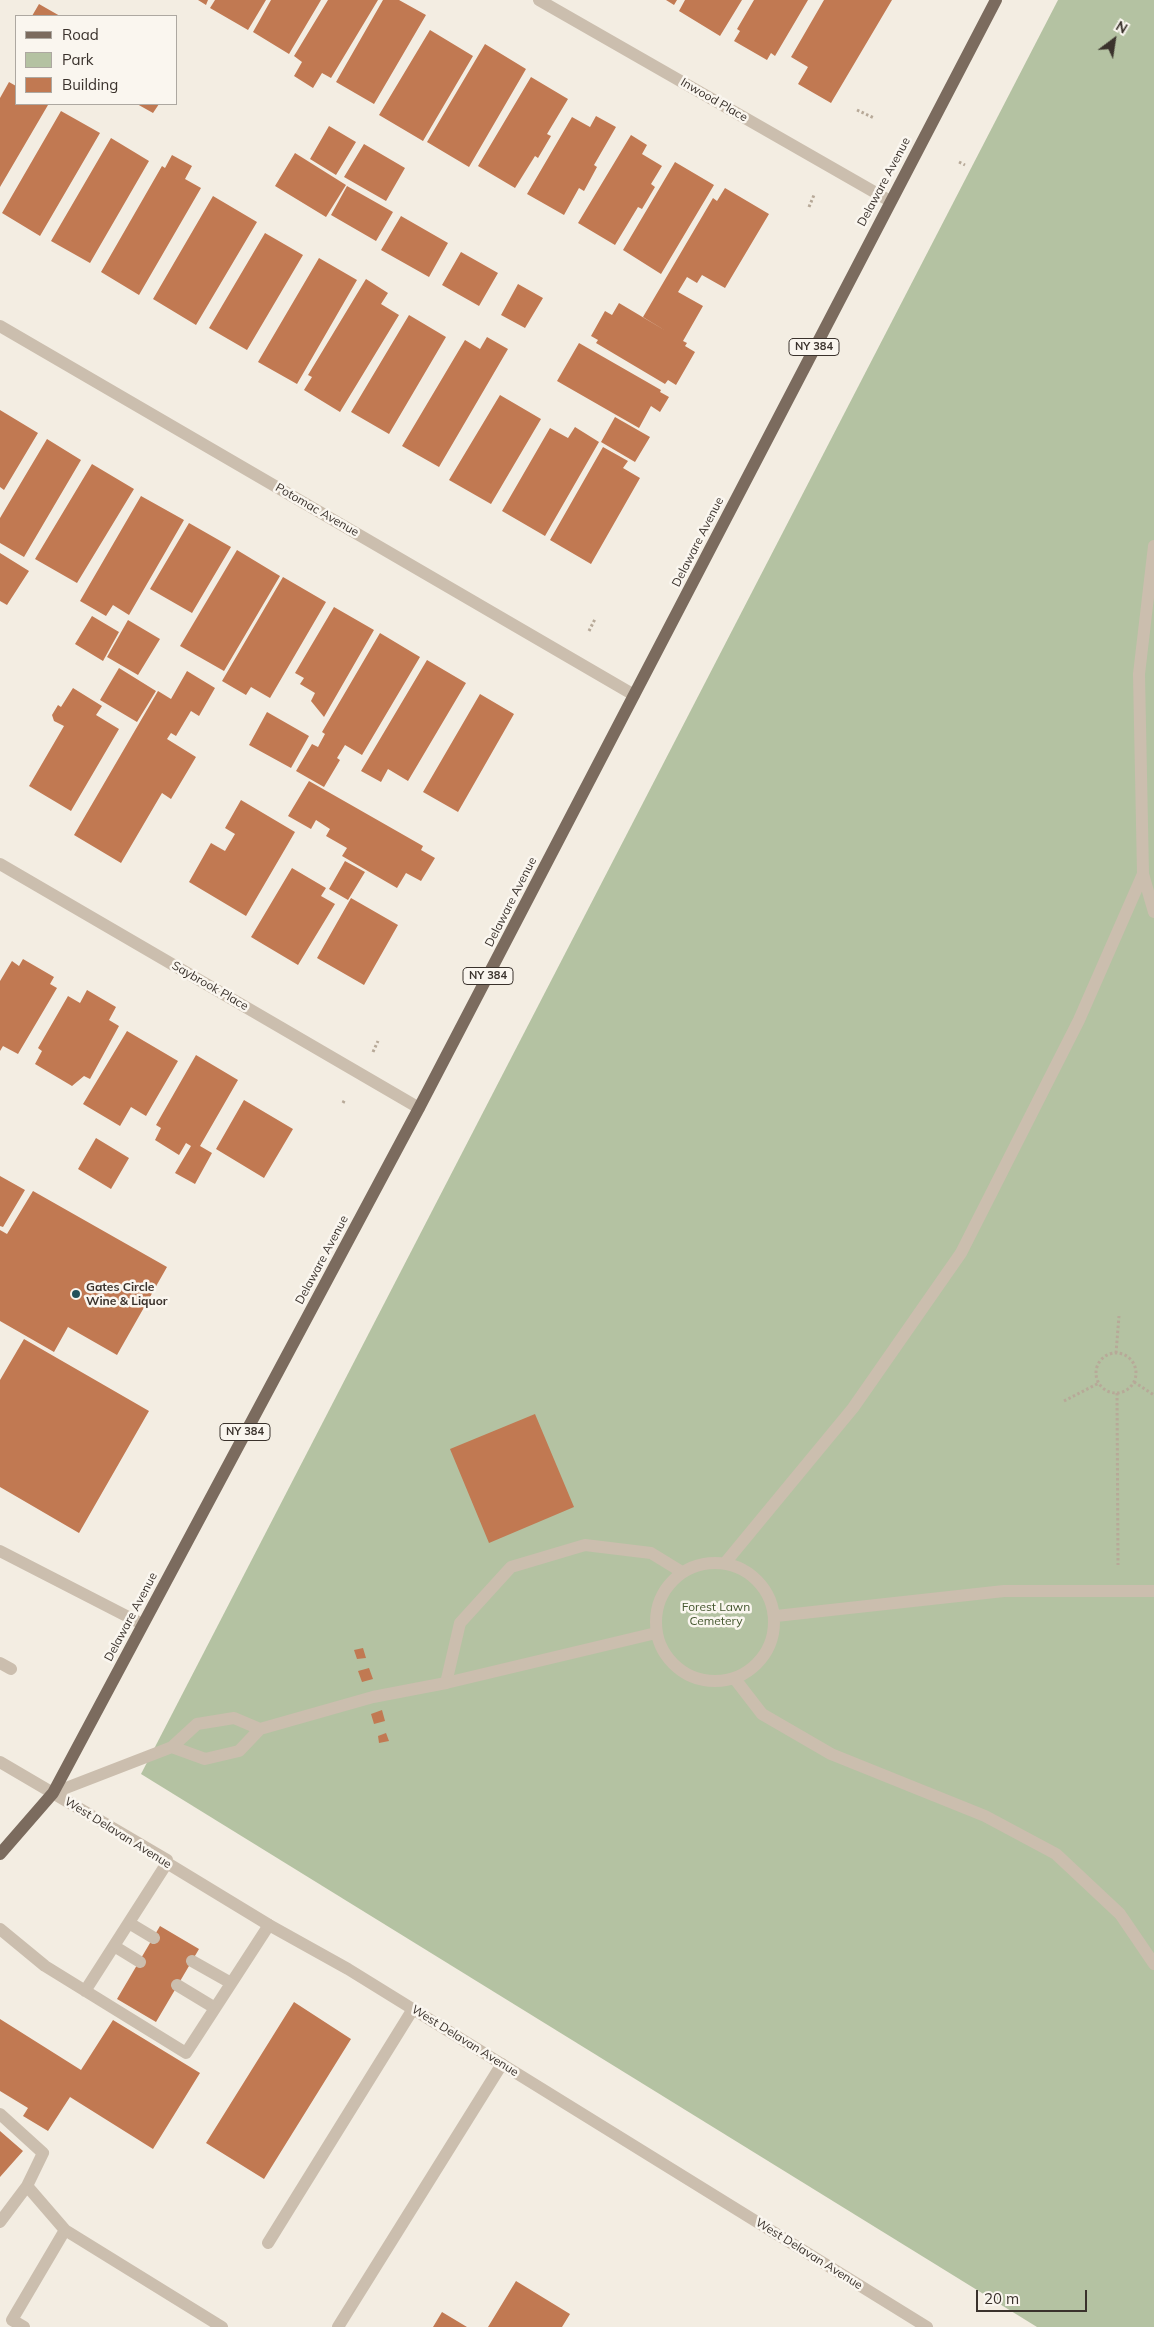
<!DOCTYPE html>
<html>
<head>
<meta charset="utf-8">
<style>
  body { margin:0 }
  #map { position:relative; width:1154px; height:2327px; overflow:hidden; background:#f3ede2; font-family:Mulish,sans-serif }
  canvas { display:block }
  .legend { position:absolute; left:15px; top:15px; width:162px; height:90px; box-sizing:border-box; background:#faf6ef; border:1px solid #ada8a1; margin:0; padding:6px 9px; list-style:none; font-size:15px; color:#3a322c }
  .legend li { display:flex; align-items:center; gap:10px; height:25px }
  .legend b { width:25px; border:1px solid #ada8a1 }
  .north { position:absolute; left:1089px; top:15px; width:50px; height:50px; -webkit-text-stroke:4px #faf6ef; paint-order:stroke; rotate:31deg; font-size:14px; font-weight:700; line-height:20px; text-align:center; color:#3a322c }
  .north::after { content:''; display:block; margin:auto; width:18px; height:22px; background:#3a322c; clip-path:polygon(50% 0,100% 100%,50% 72%,0 100%) }
  .scale { position:absolute; left:976px; top:2290px; width:111px; height:22px; box-sizing:border-box; border:2px solid #3a322c; border-top:0; padding-left:6px; font-size:15px; line-height:18px; white-space:nowrap; color:#3a322c; -webkit-text-stroke:4px #faf6ef; paint-order:stroke }
</style>
</head>
<body>
<div id="map">
<canvas width="1154" height="2327"></canvas>
<ul class="legend">
<li><b style="height:6px;background:#7b6b5e"></b>Road</li>
<li><b style="height:14px;background:#b4c2a2"></b>Park</li>
<li><b style="height:14px;background:#c17952"></b>Building</li>
</ul>
<div class="north">N</div>
<div class="scale">20 m</div>
</div>
<script>
const c = document.querySelector('canvas').getContext('2d');
c.lineJoin = 'round';
function fill(path, color) { c.fillStyle = color; c.fill(path, 'evenodd'); }
function trace(path, color, width, dash) { c.strokeStyle = color; c.lineWidth = width; c.lineCap = dash ? 'butt' : 'round'; c.setLineDash(dash || []); c.stroke(path); }
function drawText(font, color, halo, rows, align = 'center') {
  c.font = font + ' Mulish,sans-serif'; c.lineWidth = 5; c.setLineDash([]); c.textBaseline = 'middle'; c.strokeStyle = halo; c.fillStyle = color; for (const [text, x, y, turn = 0] of rows) {
    c.save(); c.translate(x, y); c.rotate((+turn || 0) * Math.PI / 180); c.textAlign = isNaN(turn) ? turn : align; if (halo) c.strokeText(text, 0, 0); c.fillText(text, 0, 0); c.restore();
  }
}
fill(new Path2D(`
  M1058,0h96v2327h-117l-896,-553z`), '#b4c2a2');
fill(new Path2D(`
  M198,0h10l-2,5z
  M215,0h51l-18,30 -38,-22z
  M271,0h50l-32,54 -36,-22z
  M328,0h50l-47,78 -9,-5 -9,15 -19,-12 8,-14 -8,-6z
  M383,0h16l27,15 -52,89 -38,-22z
  M666,0h11l-3,5z
  M685,0h57l-22,36 -41,-25z
  M754,0h54l-33,56 -4,-3 -4,7 -33,-19 6,-10 -3,-2z
  M824,0h68l-61,103 -33,-19 10,-17 -17,-10z
  M39,4l21,12h-28z
  M430,30l43,26 -50,85 -44,-26z
  M485,44l41,25 -57,98 -42,-25z
  M531,77l37,22 -21,35 4,2 -13,22 -3,-2 -20,32 -37,-22z
  M9,82l7,4v18l32,1 -48,82v-89z
  M137,104h22l-6,9z
  M61,111l39,22 -60,103 -38,-23z
  M596,116l20,11 -22,38 3,2 -13,24 -5,-3 -15,27 -37,-21 45,-77 18,10z
  M329,126l27,16 -20,33 -26,-16z
  M631,135l16,10 -5,9 20,12 -11,18 4,3 -13,22 -4,-2 -23,38 -37,-22z
  M111,138l38,23 -59,102 -39,-22z
  M364,144l41,24 -19,33 -42,-24z
  M295,153l51,32 -20,32 -51,-31z
  M172,155l20,11 -7,13 16,9 -62,107 -38,-23 61,-106 3,2z
  M675,162l39,23 -53,89 -38,-24z
  M347,186l46,26 -17,29 -45,-26z
  M725,188l44,26 -44,74 -23,-13 -5,8 -10,-6 -9,15 25,14 -20,35 4,2 -2,3 10,6 -19,33 -8,-5 -3,4 -69,-41 2,-3 -7,-4 14,-25 7,4 7,-12 47,28 -23,-14 70,-119 4,3z
  M213,196l44,26 -61,103 -43,-26z
  M401,216l47,27 -19,34 -48,-27z
  M265,233l38,22 -56,95 -38,-22z
  M461,252l37,21 -19,33 -37,-21z
  M319,258l38,22 -60,104 -39,-22z
  M366,279l22,14 -7,11 18,11 -59,97 -36,-22 8,-13 -4,-2z
  M518,284l25,14 -18,30 -24,-13z
  M409,315l37,22 -57,97 -38,-22z
  M487,337l21,12 -69,118 -37,-21 63,-106 15,9z
  M579,343l82,47 -1,2 9,5 -9,15 -9,-6 -12,22 -82,-47z
  M500,395l41,24 -50,85 -42,-24z
  M0,410l38,23 -34,57 -4,-3z
  M615,417l35,20 -15,25 -34,-20z
  M575,427l24,15 -54,94 -43,-25 48,-83 18,10z
  M47,439l34,21 -57,97 -24,-14v-25z
  M603,447l25,14 -5,7 17,10 -49,86 -41,-24z
  M92,464l42,25 -57,94 -42,-24z
  M141,496l43,24 -55,95 -16,-10 -7,11 -26,-15z
  M189,523l42,24 -39,66 -42,-24z
  M237,550l43,26 -56,95 -44,-25z
  M0,553l29,18 -22,34 -7,-4z
  M283,577l43,25 -56,96 -19,-11 -5,8 -24,-14z
  M334,607l40,23 -50,87 -13,-16 4,-8 -15,-9 4,-6 -9,-5z
  M92,616l27,16 -16,29 -28,-17z
  M128,620l32,19 -22,36 -31,-18z
  M380,633l40,24 -58,98 -17,-10 -8,13 3,2 -16,27 -28,-16 16,-27 6,3 7,-13 -3,-2z
  M427,660l39,23 -58,98 -20,-12 -7,13 -20,-11z
  M119,668l37,23 -19,31 -37,-22z
  M187,671l28,17 -16,28 -8,-5 -15,25 -5,-3 -4,6 29,18 -25,42 -9,-6 -41,70 -47,-28 84,-144 13,8z
  M73,688l29,18 -6,9 23,14 -48,82 -42,-25 35,-60 -10,-5 -2,-6 6,-10 3,2z
  M480,694l34,20 -56,98 -35,-20z
  M267,712l42,24 -18,32 -42,-23z
  M309,781l114,65 -2,4 14,8 -14,23 -15,-8 -9,15 -55,-32 5,-8 -21,-12 4,-7 -14,-9 -5,9 -23,-13z
  M241,800l54,32 -49,84 -57,-34 22,-39 14,8 10,-17 -10,-6z
  M345,861l20,11 -17,28 -19,-11z
  M292,868l34,20 -5,8 14,8 -37,61 -47,-28z
  M351,898l47,27 -34,60 -47,-27z
  M23,959l31,18 -4,7 7,4 -39,66 -15,-8 -3,5v-70l12,-20 7,5z
  M87,990l29,17 -7,13 10,6 -29,53 -6,-3 -12,10 -37,-22 7,-13 -4,-3 30,-52 12,7z
  M127,1031l51,30 -32,55 -15,-9 -11,19 -37,-22z
  M196,1055l42,25 -38,66 12,7 -17,31 -20,-11 16,-27 -5,-3 -7,12 -24,-15 6,-12 -5,-3z
  M244,1100l49,29 -29,49 -48,-29z
  M96,1138l33,20 -18,31 -33,-20z
  M0,1176l25,14 -22,37 -3,-1z
  M33,1191l134,76 -50,88 -49,-28 -14,25 -54,-31v-91l7,4z
  M24,1339l125,72 -70,122 -79,-46v-107z
  M535,1414l39,93 -85,36 -39,-94z
  M363,1648l3,10 -9,1 -3,-9z
  M369,1668l4,11 -11,3 -4,-11z
  M382,1710l3,11 -11,3 -3,-10z
  M386,1733l3,8 -10,2 -1,-7z
  M160,1926l39,23 -43,73 -39,-23z
  M294,2002l57,37 -87,140 -58,-36z
  M0,2019l81,51 32,-50 87,53 -47,76 -83,-52 -22,34 -25,-15 5,-8 -28,-17z
  M0,2131l23,20 -23,26z
  M516,2281l54,33 -8,13h-74z
  M442,2312l25,15h-34z`), '#c17952');
trace(new Path2D(`
  M857,110l17,8
  M959,162l6,3
  M809,207l5,-12
  M589,631l6,-12
  M373,1052l5,-11
  M343,1103l2,-4
  M1116,1353l3,-37
  M1096 1373a20 20 0 1 1 40 0a20 20 0 1 1-40 0Z
  M1134,1382l20,13
  M1117,1393l1,172
  M1064,1401l35,-18`), '#b7a998', 3, [2.5, 2.5]);
trace(new Path2D(`
  M0,1551l142,73
  M0,1663l11,6
  M446,1683l14,-60 51,-56 74,-22 66,8 31,19
  M129,1923l25,15
  M0,1929l45,37 141,87 83,-128
  M114,1946l26,16
  M192,1961l39,22
  M177,1985l38,23
  M85,1991l82,-128
  M0,2114l43,39 -16,33
  M0,2222l27,-36 38,44
  M268,2243l145,-234
  M24,2327l-12,-7 53,-90 157,97
  M338,2327l164,-263`), '#cbbeae', 12);
trace(new Path2D(`
  M539,0l351,201
  M0,326l634,369
  M0,864l419,244
  M1143,874l11,38
  M656 1622a59 59 0 1 1 118 0a59 59 0 1 1-118 0Z
  M725,1563l128,-155 108,-155 118,-233 64,-146 -4,-200 15,-128
  M776,1616l228,-25h150
  M735,1679l27,35 69,40 154,62 71,38 64,60 34,50
  M172,1747l33,12 34,-8 21,-22 113,-32 73,-14 210,-50
  M53,1793l119,-46 25,-23 37,-6 26,11`), '#cbbeae', 12);
trace(new Path2D(`
  M0,1762l167,98v3l102,62 79,44 579,358`), '#cbbeae', 12);
trace(new Path2D(`
  M0,1854l53,-61 366,-685 577,-1108`), '#7b6b5e', 12);
for (const [x, y, r, color] of [
  [76,1294,5,"#22515b"]
]) { const dot = new Path2D(); dot.arc(x, y, r, 0, 2 * Math.PI); c.fillStyle = color; c.fill(dot); trace(dot, '#faf6ef', 2); }
for (const [x, y, w] of [
  [814,347,50],
  [488,976,50],
  [245,1432,50]
]) { const box = new Path2D(); box.roundRect(x - w / 2, y - 8.5, w, 17, 4); c.fillStyle = '#faf6ef'; c.fill(box); trace(box, '#3a322c', 1); }
drawText('bold 11px', '#3a322c', null, [
  ["NY 384",814,347],
  ["NY 384",488,976],
  ["NY 384",245,1432]
]);
drawText('12px', '#3a322c', '#faf6ef', [
  ["Inwood Place",714,100,30],
  ["Delaware Avenue",884,182,-62],
  ["Potomac Avenue",317,510,30],
  ["Delaware Avenue",698,542,-63],
  ["Delaware Avenue",511,902,-63],
  ["Saybrook Place",210,986,30],
  ["Delaware Avenue",322,1260,-62],
  ["Delaware Avenue",131,1617,-62],
  ["West Delavan Avenue",118,1833,32],
  ["West Delavan Avenue",465,2041,32],
  ["West Delavan Avenue",809,2254,32]
]);
drawText('bold 12px', '#3a322c', '#faf6ef', [
  ["Gates Circle",86,1287],
  ["Wine & Liquor",86,1301]
], 'left');
drawText('12px', '#455830', '#faf6ef', [
  ["Forest Lawn",716,1607],
  ["Cemetery",716,1621]
]);
</script>
</body>
</html>
